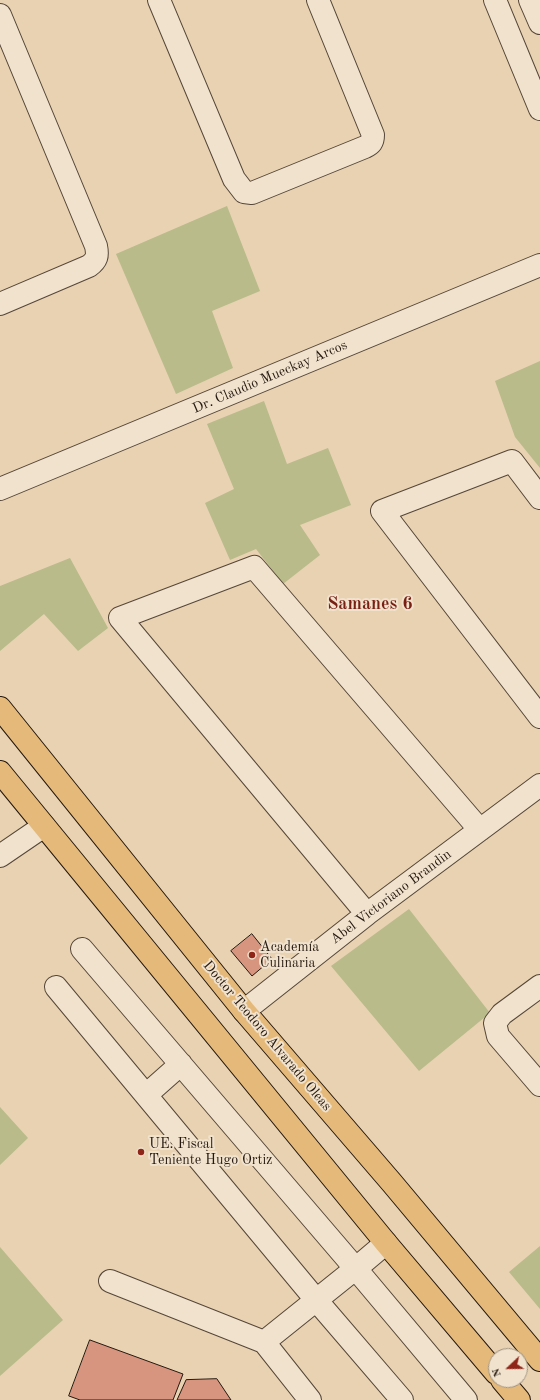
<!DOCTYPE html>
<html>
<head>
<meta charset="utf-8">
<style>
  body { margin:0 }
  #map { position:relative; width:540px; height:1400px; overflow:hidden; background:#e8d2b2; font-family:"Old Standard TT",serif }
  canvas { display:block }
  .north { position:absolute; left:488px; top:1348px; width:40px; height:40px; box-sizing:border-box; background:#f0e2cd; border:1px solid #9f9181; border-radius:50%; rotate:248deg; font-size:11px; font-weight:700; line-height:16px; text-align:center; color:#25180f }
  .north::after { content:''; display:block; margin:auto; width:14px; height:18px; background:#8f2418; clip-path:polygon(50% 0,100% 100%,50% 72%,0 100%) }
</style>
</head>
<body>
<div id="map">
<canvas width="540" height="1400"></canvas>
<div class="north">N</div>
</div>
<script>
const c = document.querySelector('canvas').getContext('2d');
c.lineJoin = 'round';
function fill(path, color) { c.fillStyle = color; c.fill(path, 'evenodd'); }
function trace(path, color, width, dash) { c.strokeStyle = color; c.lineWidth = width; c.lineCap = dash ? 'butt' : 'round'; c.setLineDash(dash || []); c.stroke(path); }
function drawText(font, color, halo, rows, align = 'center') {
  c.font = font + ' "Old Standard TT",serif'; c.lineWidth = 4; c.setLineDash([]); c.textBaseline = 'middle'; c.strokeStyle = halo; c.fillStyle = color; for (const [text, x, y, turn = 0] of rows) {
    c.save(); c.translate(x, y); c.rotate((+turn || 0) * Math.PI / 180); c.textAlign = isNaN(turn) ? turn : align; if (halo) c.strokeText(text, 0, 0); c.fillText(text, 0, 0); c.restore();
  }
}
fill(new Path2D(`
  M227,206l33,85 -48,20 21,57 -57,26 -60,-140z
  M540,361v107l-25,-31 -20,-56z
  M264,401l23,63 41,-16 23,57 -51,20 20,30 -37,29 -27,-35 -26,11 -25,-57 29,-14 -27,-65z
  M70,558l38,70 -30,23 -34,-37 -44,37v-65z
  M409,909l81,104 -71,58 -88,-105z
  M0,1107l28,31 -28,27z
  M540,1246v63l-31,-37z
  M0,1247l63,73 -63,56z`), '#b9bb8a');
const building = new Path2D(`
  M252,934l20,25 -20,17 -21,-25z
  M90,1340l93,34 -10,26h-93l-11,-4z
  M217,1379l14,21h-54l9,-20z`);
fill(building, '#d79580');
trace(building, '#25180f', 1);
const minor = new Path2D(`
  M159,0l75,179 10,13 8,1 113,-46c6,-3 8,-5 8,-12l-55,-135
  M495,0l45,109
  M530,0l10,23
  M0,15l96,231c2,10 1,14 -7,20l-89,38
  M0,489l540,-224
  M540,498l-28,-37 -130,50 158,206
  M0,856l44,-30
  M367,914l-247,-296 134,-51 226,263
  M82,949l274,320 110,131
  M540,986l-38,28 -7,9 3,13 42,49
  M56,987l261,314 85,99
  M244,1011l123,-97 173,-129
  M146,1095l35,-31
  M110,1281l154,61
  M310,1400l-46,-58 96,-77 26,-22`);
const major = new Path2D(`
  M0,708l244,303 148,172 148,177
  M0,772l386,471 110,130
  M502,1380l17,20`);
trace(minor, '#564638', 24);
trace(major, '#25180f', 24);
trace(minor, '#f0e2cd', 22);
trace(major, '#e4b979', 22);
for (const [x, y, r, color] of [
  [252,955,4,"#8f2418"],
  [141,1152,4,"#8f2418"]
]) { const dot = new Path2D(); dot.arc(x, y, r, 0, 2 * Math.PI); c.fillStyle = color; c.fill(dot); trace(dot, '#f0e2cd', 1.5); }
drawText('14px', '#25180f', '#f0e2cd', [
  ["Dr. Claudio Mueckay Arcos",270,377,-23],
  ["Abel Victoriano Brandin",391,897,-37],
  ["Doctor Teodoro Alvarado Oleas",267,1036,50]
]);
drawText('14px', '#25180f', '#f0e2cd', [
  ["Academía",260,947],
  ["Culinaria",260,963],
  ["UE. Fiscal",149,1144],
  ["Teniente Hugo Ortiz",149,1160]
], 'left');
drawText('bold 18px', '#7a1f14', '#f0e2cd', [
  ["Samanes 6",370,604]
]);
</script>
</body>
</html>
